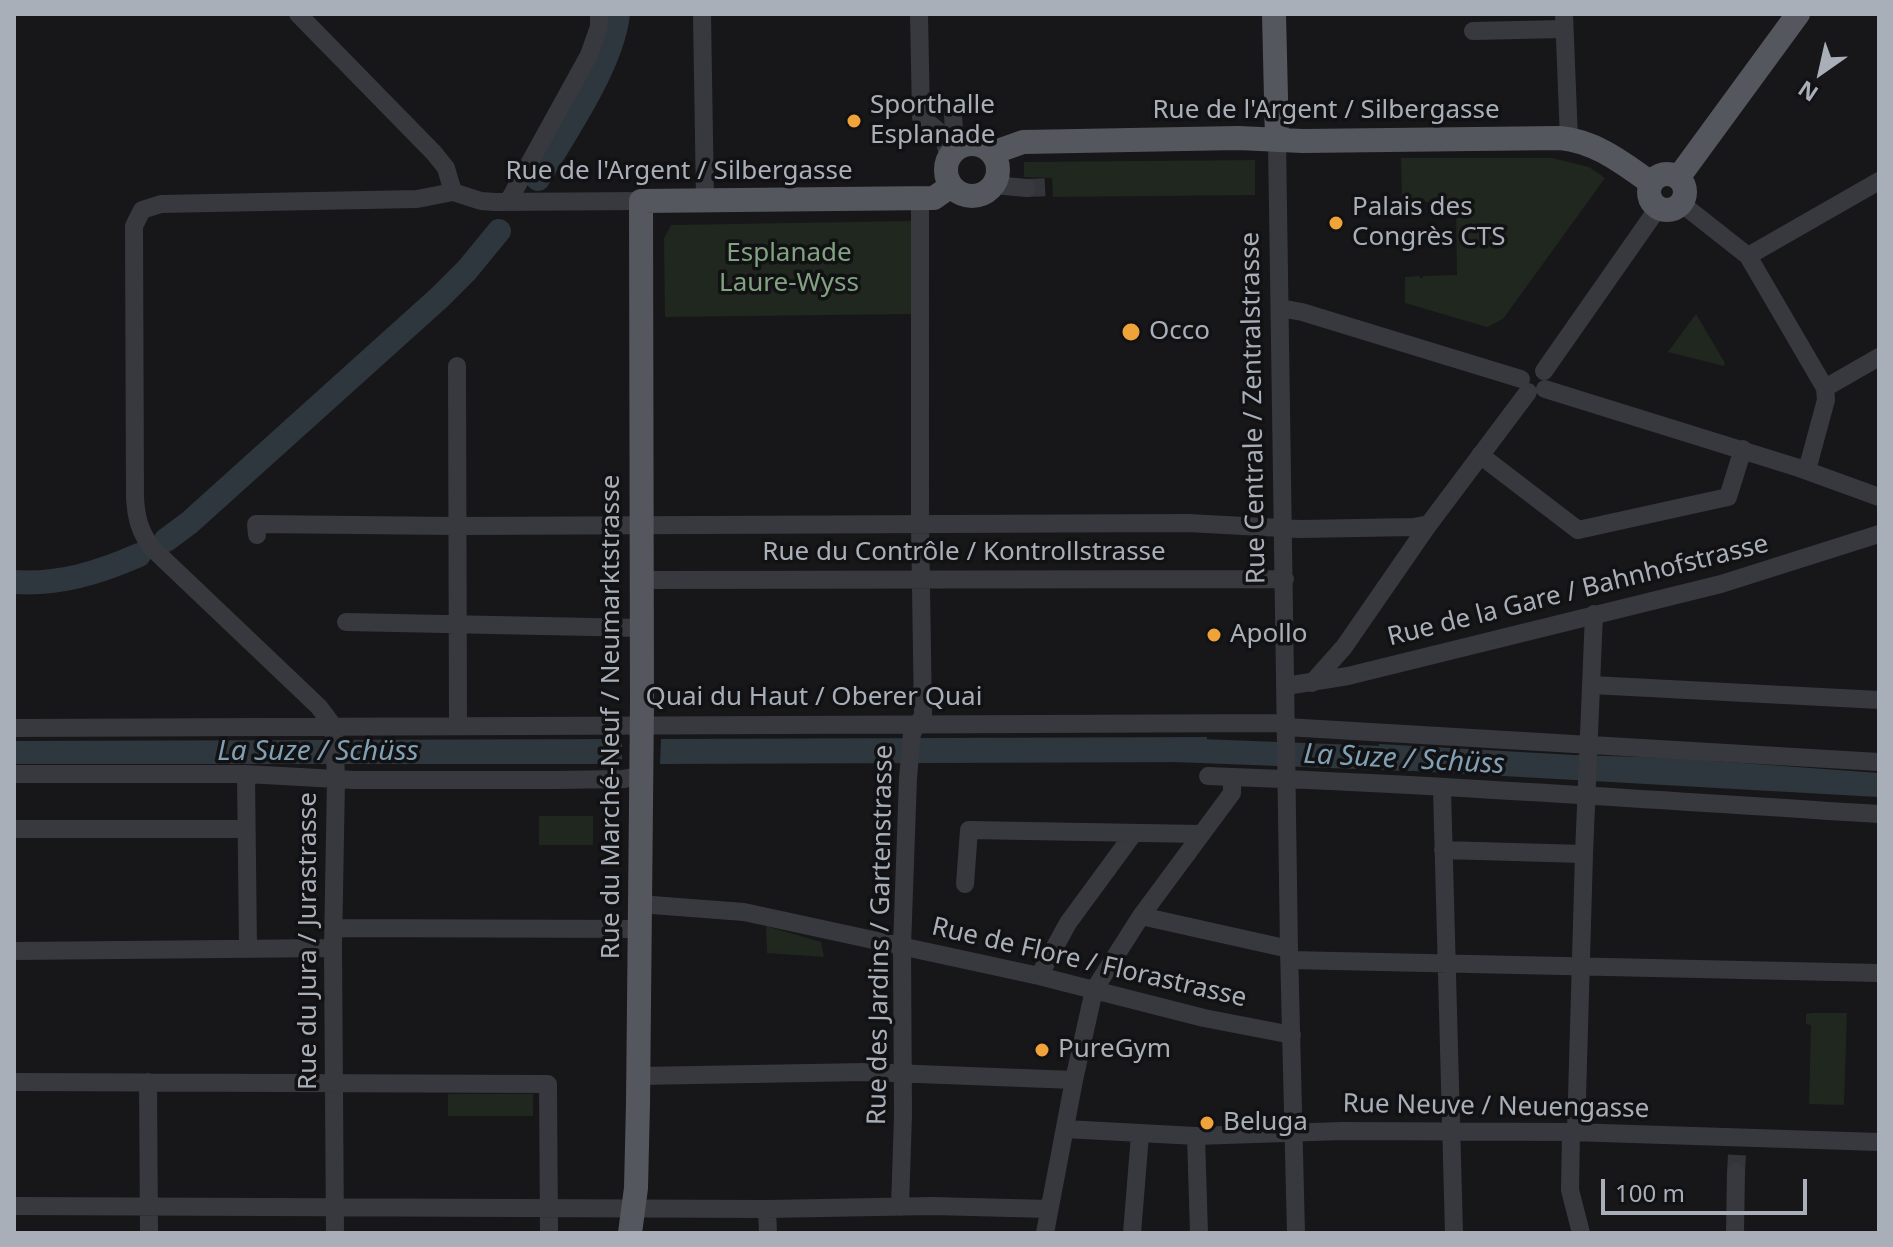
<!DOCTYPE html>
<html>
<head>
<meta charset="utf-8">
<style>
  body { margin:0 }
  #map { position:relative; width:1893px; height:1247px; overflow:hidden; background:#171719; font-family:"Noto Sans",sans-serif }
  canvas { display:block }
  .frame { position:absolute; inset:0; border:16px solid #a9afb9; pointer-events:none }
  .north { position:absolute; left:1781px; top:32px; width:80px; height:80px; -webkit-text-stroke:6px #121214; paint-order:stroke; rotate:214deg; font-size:22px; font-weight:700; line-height:32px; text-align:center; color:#a9afb9 }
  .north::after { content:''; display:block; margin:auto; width:28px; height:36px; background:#a9afb9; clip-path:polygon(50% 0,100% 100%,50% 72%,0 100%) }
  .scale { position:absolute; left:1601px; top:1179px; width:206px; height:36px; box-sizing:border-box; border:4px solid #a9afb9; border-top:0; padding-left:10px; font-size:24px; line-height:28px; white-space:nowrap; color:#a9afb9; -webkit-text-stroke:6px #121214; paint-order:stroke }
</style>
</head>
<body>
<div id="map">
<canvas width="1893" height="1247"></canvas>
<div class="frame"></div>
<div class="north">N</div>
<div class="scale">100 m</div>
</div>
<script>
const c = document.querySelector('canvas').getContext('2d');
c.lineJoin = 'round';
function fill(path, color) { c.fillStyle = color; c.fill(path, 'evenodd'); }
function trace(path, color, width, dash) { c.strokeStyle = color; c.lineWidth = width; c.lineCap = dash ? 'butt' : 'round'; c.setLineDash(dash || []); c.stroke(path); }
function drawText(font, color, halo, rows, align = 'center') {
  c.font = font + ' "Noto Sans",sans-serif'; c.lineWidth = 7; c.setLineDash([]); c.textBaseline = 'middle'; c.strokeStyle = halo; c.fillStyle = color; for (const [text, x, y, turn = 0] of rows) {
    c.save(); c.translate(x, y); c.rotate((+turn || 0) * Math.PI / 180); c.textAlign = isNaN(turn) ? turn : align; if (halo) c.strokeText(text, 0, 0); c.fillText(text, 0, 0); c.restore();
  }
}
fill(new Path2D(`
  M1401,158h151l37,9 16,11 -102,141 -16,8 -82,-24v-26l14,-1 3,3 1,-3 34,-1 -1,-73h-54z
  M1255,160v35l-202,2 -1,-19 -28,-1v-15z
  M913,221v93l-248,3 -1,-79 7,-13z
  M1696,314l29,49 -1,3 -56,-14z
  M539,816h54v29h-54z
  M766,926l55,16 3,15 -57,-4z
  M1811,1013h36l-3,92 -35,-1 2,-79 -5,-1v-10z
  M448,1094h85v22h-85z`), '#1f271f');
fill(new Path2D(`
  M1207,737v25l-547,2 1,-25z
  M622,739v25h-608v-23z
  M1379,744l195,11 100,3 205,15 -1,24 -500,-28z`), '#2d373d');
trace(new Path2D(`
  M538,179c27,-46 74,-113 80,-165
  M166,540l23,-17 251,-226 27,-27 32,-39
  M14,582c45,3 84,-9 125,-27
  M1174,750l235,9`), '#2d373d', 24);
trace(new Path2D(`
  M1027,188l23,-1
  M1736,1172l1,-17`), '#343539', 18, [18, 9]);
trace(new Path2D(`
  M298,14l136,139 12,15 7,24
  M702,14l3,185
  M919,14l2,103 21,17 7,22
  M1564,14l5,125
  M1473,31l91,-2
  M953,114l2,36
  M1277,140l12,809 7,284
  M993,185l34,3
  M453,192l28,9 14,1 146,-1
  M508,202l81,-147 10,-28v-13
  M1682,204l66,52 77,132 1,12 -19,70
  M1748,256l131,-75
  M1280,308l22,4 219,67
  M457,366l1,359
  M1544,371l114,-163
  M1825,388l54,-31
  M1545,389l254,79 80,29
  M1480,455l98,75 150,-33 15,-48
  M257,535l-1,-11 200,2 732,-3 112,6 114,-2 15,-3
  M642,580l643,-1
  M346,622l295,6
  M1312,683l32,-36 85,-123 99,-132
  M1592,685l287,15
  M1286,686l62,-10 373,-92 158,-50
  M1286,727l593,35
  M14,728l1273,-5
  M14,774h232l108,6h200l69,-1 18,-3
  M246,774l2,174
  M1208,776c224,8 448,24 671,38
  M1442,789l12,444
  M14,829h232
  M1443,850l141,4
  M965,884l4,-54 232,4
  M639,904l105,8 295,64 165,42 88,17
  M1141,916l148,33
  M335,928l304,1
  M14,951l319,-3
  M1290,960l589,13
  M1039,976l29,-53 66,-90
  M638,1076l228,-4 208,8
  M14,1082l534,2 1,149
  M148,1082l1,151
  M1065,1129l131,7 146,-5 229,1 308,10
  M1571,1132l-1,58 11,43
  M1576,1132l8,-278 10,-240
  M1196,1136l3,97
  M14,1206l753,3 165,-3 117,3
  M900,1207l3,-92 -1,-168 6,-169 4,-45 11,-17 -3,-192v-325
  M767,1209l1,24
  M335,1233l-2,-285 3,-169 -2,-52 -15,-20 -166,-158c-13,-16 -17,-31 -18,-52l-1,-271 8,-16 19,-6 256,-5 36,-7
  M1045,1233l29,-153 20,-90 47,-74 91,-123v-16
  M1132,1233l8,-98
  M1735,1233l1,-61`), '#38393e', 18);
trace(new Path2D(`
  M1274,14l3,126
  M946 170a26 26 0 1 1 52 0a26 26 0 1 1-52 0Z
  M992,153l31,-11 215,-4 65,3 257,-3c35,3 63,25 91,45
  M1649 192a18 18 0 1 1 36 0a18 18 0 1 1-36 0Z
  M1678,178l120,-164
  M630,1233l6,-45 2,-85 4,-398 -1,-504 293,-3 17,-12`), '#54575d', 24);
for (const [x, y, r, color] of [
  [854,121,8,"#f0a338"],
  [1336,223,8,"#f0a338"],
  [1131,332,10,"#f0a338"],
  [1214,635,8,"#f0a338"],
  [1042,1050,8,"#f0a338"],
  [1207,1123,8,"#f0a338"]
]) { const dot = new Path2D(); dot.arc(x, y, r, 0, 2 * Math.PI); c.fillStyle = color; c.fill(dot); trace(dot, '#121214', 3); }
drawText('26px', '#a9afb9', '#121214', [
  ["Sporthalle",870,106],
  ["Esplanade",870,136],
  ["Palais des",1352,208],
  ["Congrès CTS",1352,238],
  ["Occo",1149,332],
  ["Apollo",1230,635],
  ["PureGym",1058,1050],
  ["Beluga",1223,1123]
], 'left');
drawText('26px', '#a9afb9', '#121214', [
  ["Rue de l'Argent / Silbergasse",1326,111],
  ["Rue de l'Argent / Silbergasse",679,172],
  ["Rue Centrale / Zentralstrasse",1254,408,-91],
  ["Rue du Contrôle / Kontrollstrasse",964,553],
  ["Rue de la Gare / Bahnhofstrasse",1578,591,-14],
  ["Quai du Haut / Oberer Quai",814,698],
  ["Rue du Marché-Neuf / Neumarktstrasse",612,717,-90],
  ["Rue des Jardins / Gartenstrasse",881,935,-89],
  ["Rue du Jura / Jurastrasse",309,941,-90],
  ["Rue de Flore / Florastrasse",1089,963,13],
  ["Rue Neuve / Neuengasse",1496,1107,1]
]);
drawText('26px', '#81a381', '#121214', [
  ["Esplanade",789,254],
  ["Laure-Wyss",789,284]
]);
drawText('italic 28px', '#81a0b3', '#121214', [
  ["La Suze / Schüss",318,752],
  ["La Suze / Schüss",1404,760,3]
]);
</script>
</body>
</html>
